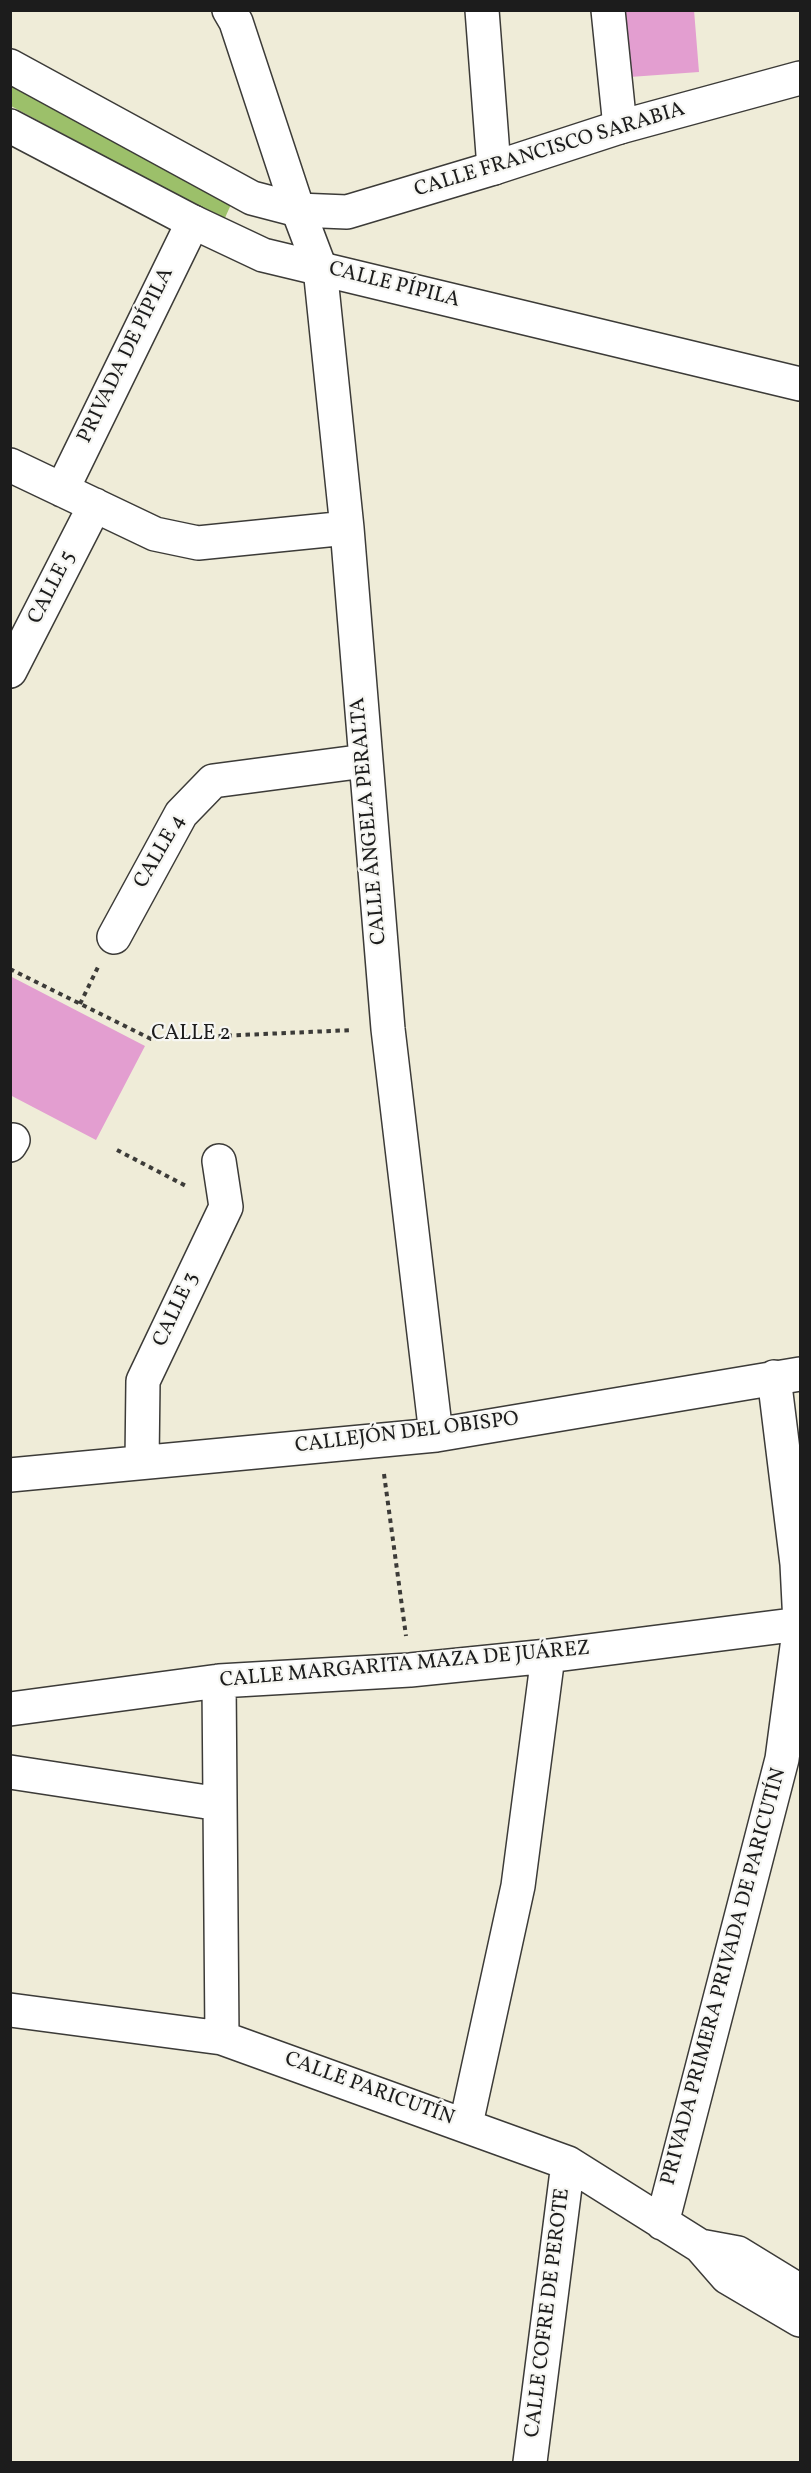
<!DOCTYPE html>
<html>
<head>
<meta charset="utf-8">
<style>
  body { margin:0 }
  #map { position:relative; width:811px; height:2473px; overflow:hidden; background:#efecd8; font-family:Vollkorn,serif }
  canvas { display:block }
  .frame { position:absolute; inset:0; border:12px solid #1c1c1c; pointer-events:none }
</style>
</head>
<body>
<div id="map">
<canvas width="811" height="2473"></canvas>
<div class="frame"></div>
</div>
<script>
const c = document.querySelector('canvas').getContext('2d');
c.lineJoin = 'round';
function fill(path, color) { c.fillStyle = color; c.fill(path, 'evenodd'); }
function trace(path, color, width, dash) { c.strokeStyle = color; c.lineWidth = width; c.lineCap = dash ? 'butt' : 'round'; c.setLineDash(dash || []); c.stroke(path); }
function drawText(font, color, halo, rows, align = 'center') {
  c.font = font + ' Vollkorn,serif'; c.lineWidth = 4.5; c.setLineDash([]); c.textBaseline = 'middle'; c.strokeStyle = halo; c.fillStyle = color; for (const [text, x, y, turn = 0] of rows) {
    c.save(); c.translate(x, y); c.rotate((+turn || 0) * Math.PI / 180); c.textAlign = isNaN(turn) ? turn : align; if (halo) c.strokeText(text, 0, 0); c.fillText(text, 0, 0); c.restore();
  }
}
fill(new Path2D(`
  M10,81l223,119 -9,20 -213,-114z`), '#9cc06a');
fill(new Path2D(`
  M611,10h83l5,62 -83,6z
  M10,976l135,70 -49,94 -86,-45z`), '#e39ed0');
const minor = new Path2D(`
  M229,10l7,12 62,188 22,58 27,260 41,501 48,406
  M482,10l12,158
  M608,10l12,117
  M10,465l145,69 43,9 149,-15
  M62,490l131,-268
  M10,671l85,-166
  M114,937l67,-123 32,-33 152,-20
  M10,1145l3,-5
  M142,1462l1,-81 83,-174 -7,-46
  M10,1475l426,-40 364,-61
  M219,1681l3,357
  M10,1709l209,-28 191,-11 138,-14 252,-32
  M10,1772l210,32
  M10,2010l212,28 346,125 132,83 27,31 73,43
  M466,2124l52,-238 30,-230
  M662,2223l120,-464 18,-135 -3,-60 -23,-187
  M700,2246l38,7 62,38
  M530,2462l38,-299`);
const major = new Path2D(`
  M10,66l242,132 46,12 49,2 147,-44 126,-41 180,-49
  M10,126l183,96 70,33 537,129`);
trace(minor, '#3c3b38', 36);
trace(major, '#3c3b38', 36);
trace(new Path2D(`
  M10,969l141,70 202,-9
  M80,1004l18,-37
  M117,1150l71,37
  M384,1474l22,162`), '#3c3b38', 4, [4.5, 4.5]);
trace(minor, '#fff', 33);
trace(major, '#fff', 33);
drawText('21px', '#1c1c1c', '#f6f6f2', [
  ["CALLE FRANCISCO SARABIA",550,151,-17],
  ["CALLE PÍPILA",394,286,14],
  ["PRIVADA DE PÍPILA",127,356,-64],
  ["CALLE 5",53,588,-63],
  ["CALLE ÁNGELA PERALTA",370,821,-95],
  ["CALLE 4",161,852,-60],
  ["CALLE 2",191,1035],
  ["CALLE 3",177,1310,-65],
  ["CALLEJÓN DEL OBISPO",407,1434,-7],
  ["CALLE MARGARITA MAZA DE JUÁREZ",405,1666,-5],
  ["PRIVADA PRIMERA PRIVADA DE PARICUTÍN",725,1977,-75],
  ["CALLE PARICUTÍN",369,2090,20],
  ["CALLE COFRE DE PEROTE",549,2313,-83]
]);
</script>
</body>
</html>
